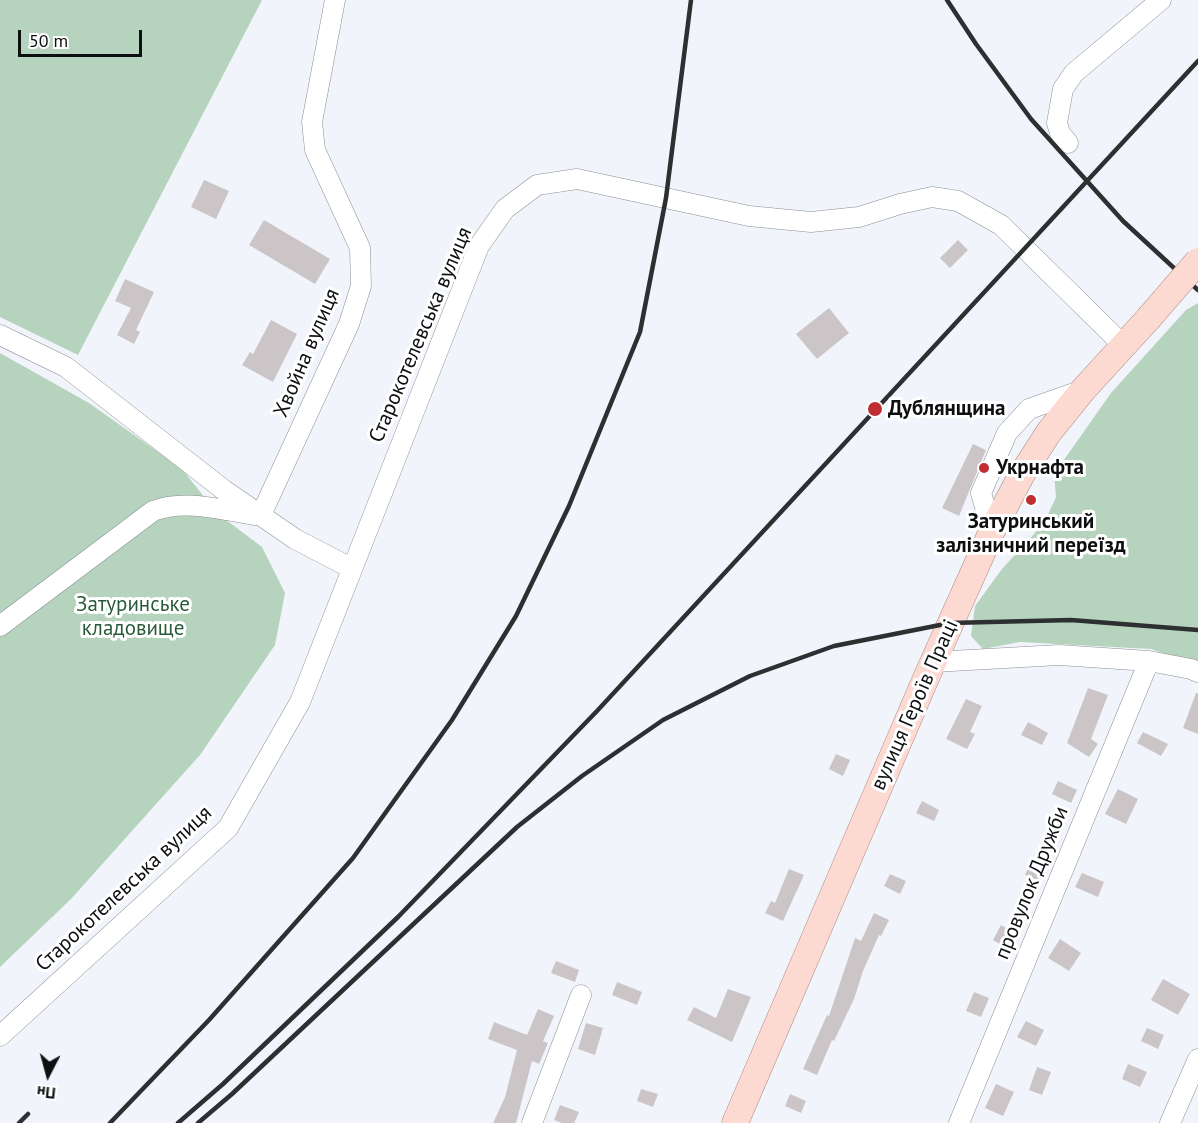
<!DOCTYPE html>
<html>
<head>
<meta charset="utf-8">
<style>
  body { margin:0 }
  #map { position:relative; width:1198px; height:1123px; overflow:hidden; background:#f1f5fb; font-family:"PT Sans",sans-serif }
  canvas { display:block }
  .north { position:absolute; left:18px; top:1045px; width:60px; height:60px; -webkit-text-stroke:4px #fff; paint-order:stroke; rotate:186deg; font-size:16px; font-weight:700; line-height:24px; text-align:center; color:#0e0f11 }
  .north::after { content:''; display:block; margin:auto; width:21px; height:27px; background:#0e0f11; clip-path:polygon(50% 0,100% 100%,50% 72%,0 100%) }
  .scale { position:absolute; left:18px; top:30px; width:124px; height:27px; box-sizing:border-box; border:3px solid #0e0f11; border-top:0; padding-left:8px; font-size:18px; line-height:21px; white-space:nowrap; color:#0e0f11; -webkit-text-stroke:4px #fff; paint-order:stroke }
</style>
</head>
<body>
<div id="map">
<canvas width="1198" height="1123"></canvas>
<div class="north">Пн</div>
<div class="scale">50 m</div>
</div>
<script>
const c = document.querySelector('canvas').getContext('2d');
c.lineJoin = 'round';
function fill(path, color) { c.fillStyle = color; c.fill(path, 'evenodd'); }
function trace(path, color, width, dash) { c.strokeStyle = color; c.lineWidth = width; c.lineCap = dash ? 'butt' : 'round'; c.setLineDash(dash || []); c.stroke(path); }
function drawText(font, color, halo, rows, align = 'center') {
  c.font = font + ' "PT Sans",sans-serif'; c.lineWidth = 6; c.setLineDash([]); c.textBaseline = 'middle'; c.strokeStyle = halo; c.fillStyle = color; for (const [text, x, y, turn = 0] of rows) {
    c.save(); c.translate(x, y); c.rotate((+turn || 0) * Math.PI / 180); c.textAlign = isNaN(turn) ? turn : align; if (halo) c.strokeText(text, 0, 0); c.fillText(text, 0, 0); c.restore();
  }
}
fill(new Path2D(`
  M0,0h262l-184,355 -78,-38z
  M1198,303v362l-47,-16 -131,-7 -37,7 -12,-13 4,-30 27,-37 42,-46 12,-26 -2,-23 57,-81 75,-83z
  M0,353l89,50 93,66 35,44 45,34 23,46 -10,52 -75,110 -129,144 -71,68z`), '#b6d4bd');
fill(new Path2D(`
  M204,180l25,11 -13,28 -25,-12z
  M264,220l66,39 -15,25 -66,-39z
  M958,240l10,10 -18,18 -10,-10z
  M125,279l29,13 -18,38 4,2 -6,12 -17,-9 14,-27 -16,-7z
  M829,308l20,25 -32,26 -21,-25z
  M271,320l26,14 -24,48 -31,-17 8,-13 3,2z
  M973,444l13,6 -27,66 -17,-8z
  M1088,688l20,7 -17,44 7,5 -9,13 -22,-14z
  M1196,693h2v41l-15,-6z
  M966,699l16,7 -12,26 5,2 -8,15 -21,-10z
  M1028,722l20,11 -6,12 -21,-10z
  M1143,732l25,12 -7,12 -24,-13z
  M836,754l14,6 -7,16 -14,-7z
  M1058,781l19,9 -6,13 -19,-9z
  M1118,789l20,10 -12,25 -21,-10z
  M922,801l17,9 -5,11 -18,-8z
  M1032,858l15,6 -7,17 -15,-6z
  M789,869l15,6 -21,46 -18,-8 6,-12 4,2z
  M1082,873l22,9 -6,15 -23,-10z
  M890,874l16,7 -6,13 -16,-8z
  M874,913l15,7 -8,16 -2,-1 -16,36 -9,28 -20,42 -2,-1 -15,35 -14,-6 24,-54 2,1 26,-78 6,3z
  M1001,925l18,10 -9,15 -17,-10z
  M1060,939l21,14 -12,18 -21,-13z
  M556,961l23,9 -4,12 -24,-9z
  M1163,979l27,15 -12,21 -27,-15z
  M617,982l25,10 -5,13 -25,-10z
  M728,989l23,8 -19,45 -45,-22 7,-13 22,11z
  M974,992l15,6 -8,19 -15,-6z
  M538,1009l16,7 -11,25 5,2 -9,21 -7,-3 -16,62h-23l12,-26 12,-47 -29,-11 6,-17 33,13z
  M1026,1021l18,9 -8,16 -19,-9z
  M586,1023l17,5 -8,27 -17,-6z
  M1147,1028l17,7 -6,14 -17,-8z
  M1128,1064l19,8 -7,15 -18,-8z
  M1037,1067l14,5 -9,23 -13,-5z
  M996,1084l18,8 -11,24 -18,-8z
  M641,1089l17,5 -5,13 -16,-6z
  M790,1094l16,7 -5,12 -16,-7z
  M560,1105l19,7 -5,11h-12l-8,-3z`), '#ccc5c8');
const minor = new Path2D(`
  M1068,143l-8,-10 -3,-10 6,-34 11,-16 87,-73
  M0,335l66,32 158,123 71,49 56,29
  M261,515l88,-191 12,-38 -1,-38 -45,-98 -3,-28 23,-122
  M992,531l-11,-38 26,-60 22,-24 54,-19
  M0,626l153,-115c32,-12 69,-1 102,4
  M933,662l126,-7 90,6 42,8 7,3
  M0,1036l228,-208 72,-126 179,-456 26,-37 32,-24 40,-6 172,37 62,6 48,-5 41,-13 32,-7 26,4 43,24 122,120
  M532,1123l49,-128
  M959,1123l190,-462
  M1170,1123l28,-64`);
const major = new Path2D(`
  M735,1123l191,-445 66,-147 30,-57 27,-42 34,-42 65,-71`);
trace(minor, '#8b8f94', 21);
trace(major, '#a7817a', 27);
trace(minor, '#fff', 20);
trace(major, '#fcd9d1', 26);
trace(new Path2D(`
  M947,0l29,44 55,75 92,102 75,69
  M19,1123l9,-9
  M110,1123l99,-103 144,-162 99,-138 64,-104 53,-110 71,-174 26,-134 25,-198
  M178,1123l45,-39 175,-167 199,-206 601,-650
  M198,1123l34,-29 285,-267 65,-51 81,-56 87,-44 84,-30 116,-23 121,-3 127,10`), '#2d2f31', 4.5);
const majorBridge = new Path2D(`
  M1148,319l50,-58`);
trace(majorBridge, '#a7817a', 27, []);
trace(majorBridge, '#fcd9d1', 26);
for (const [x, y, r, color] of [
  [875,409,8,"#be2e33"],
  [984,468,6,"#be2e33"],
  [1031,500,6,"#be2e33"]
]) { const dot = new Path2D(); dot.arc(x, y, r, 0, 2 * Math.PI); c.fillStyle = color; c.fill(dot); trace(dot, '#fff', 2); }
drawText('21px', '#0e0f11', '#fff', [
  ["Старокотелевська вулиця",421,335,-67],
  ["Хвойна вулиця",307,353,-67],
  ["вулиця Героїв Праці",915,705,-66],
  ["провулок Дружби",1032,883,-68],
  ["Старокотелевська вулиця",124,889,-43]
]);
drawText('bold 21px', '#0e0f11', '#fff', [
  ["Дублянщина",888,409],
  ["Укрнафта",996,468],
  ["Затуринський",1031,522,"center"],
  ["залізничний переїзд",1031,546,"center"]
], 'left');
drawText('21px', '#295b3a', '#fff', [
  ["Затуринське",133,605],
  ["кладовище",133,629]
]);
</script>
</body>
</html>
